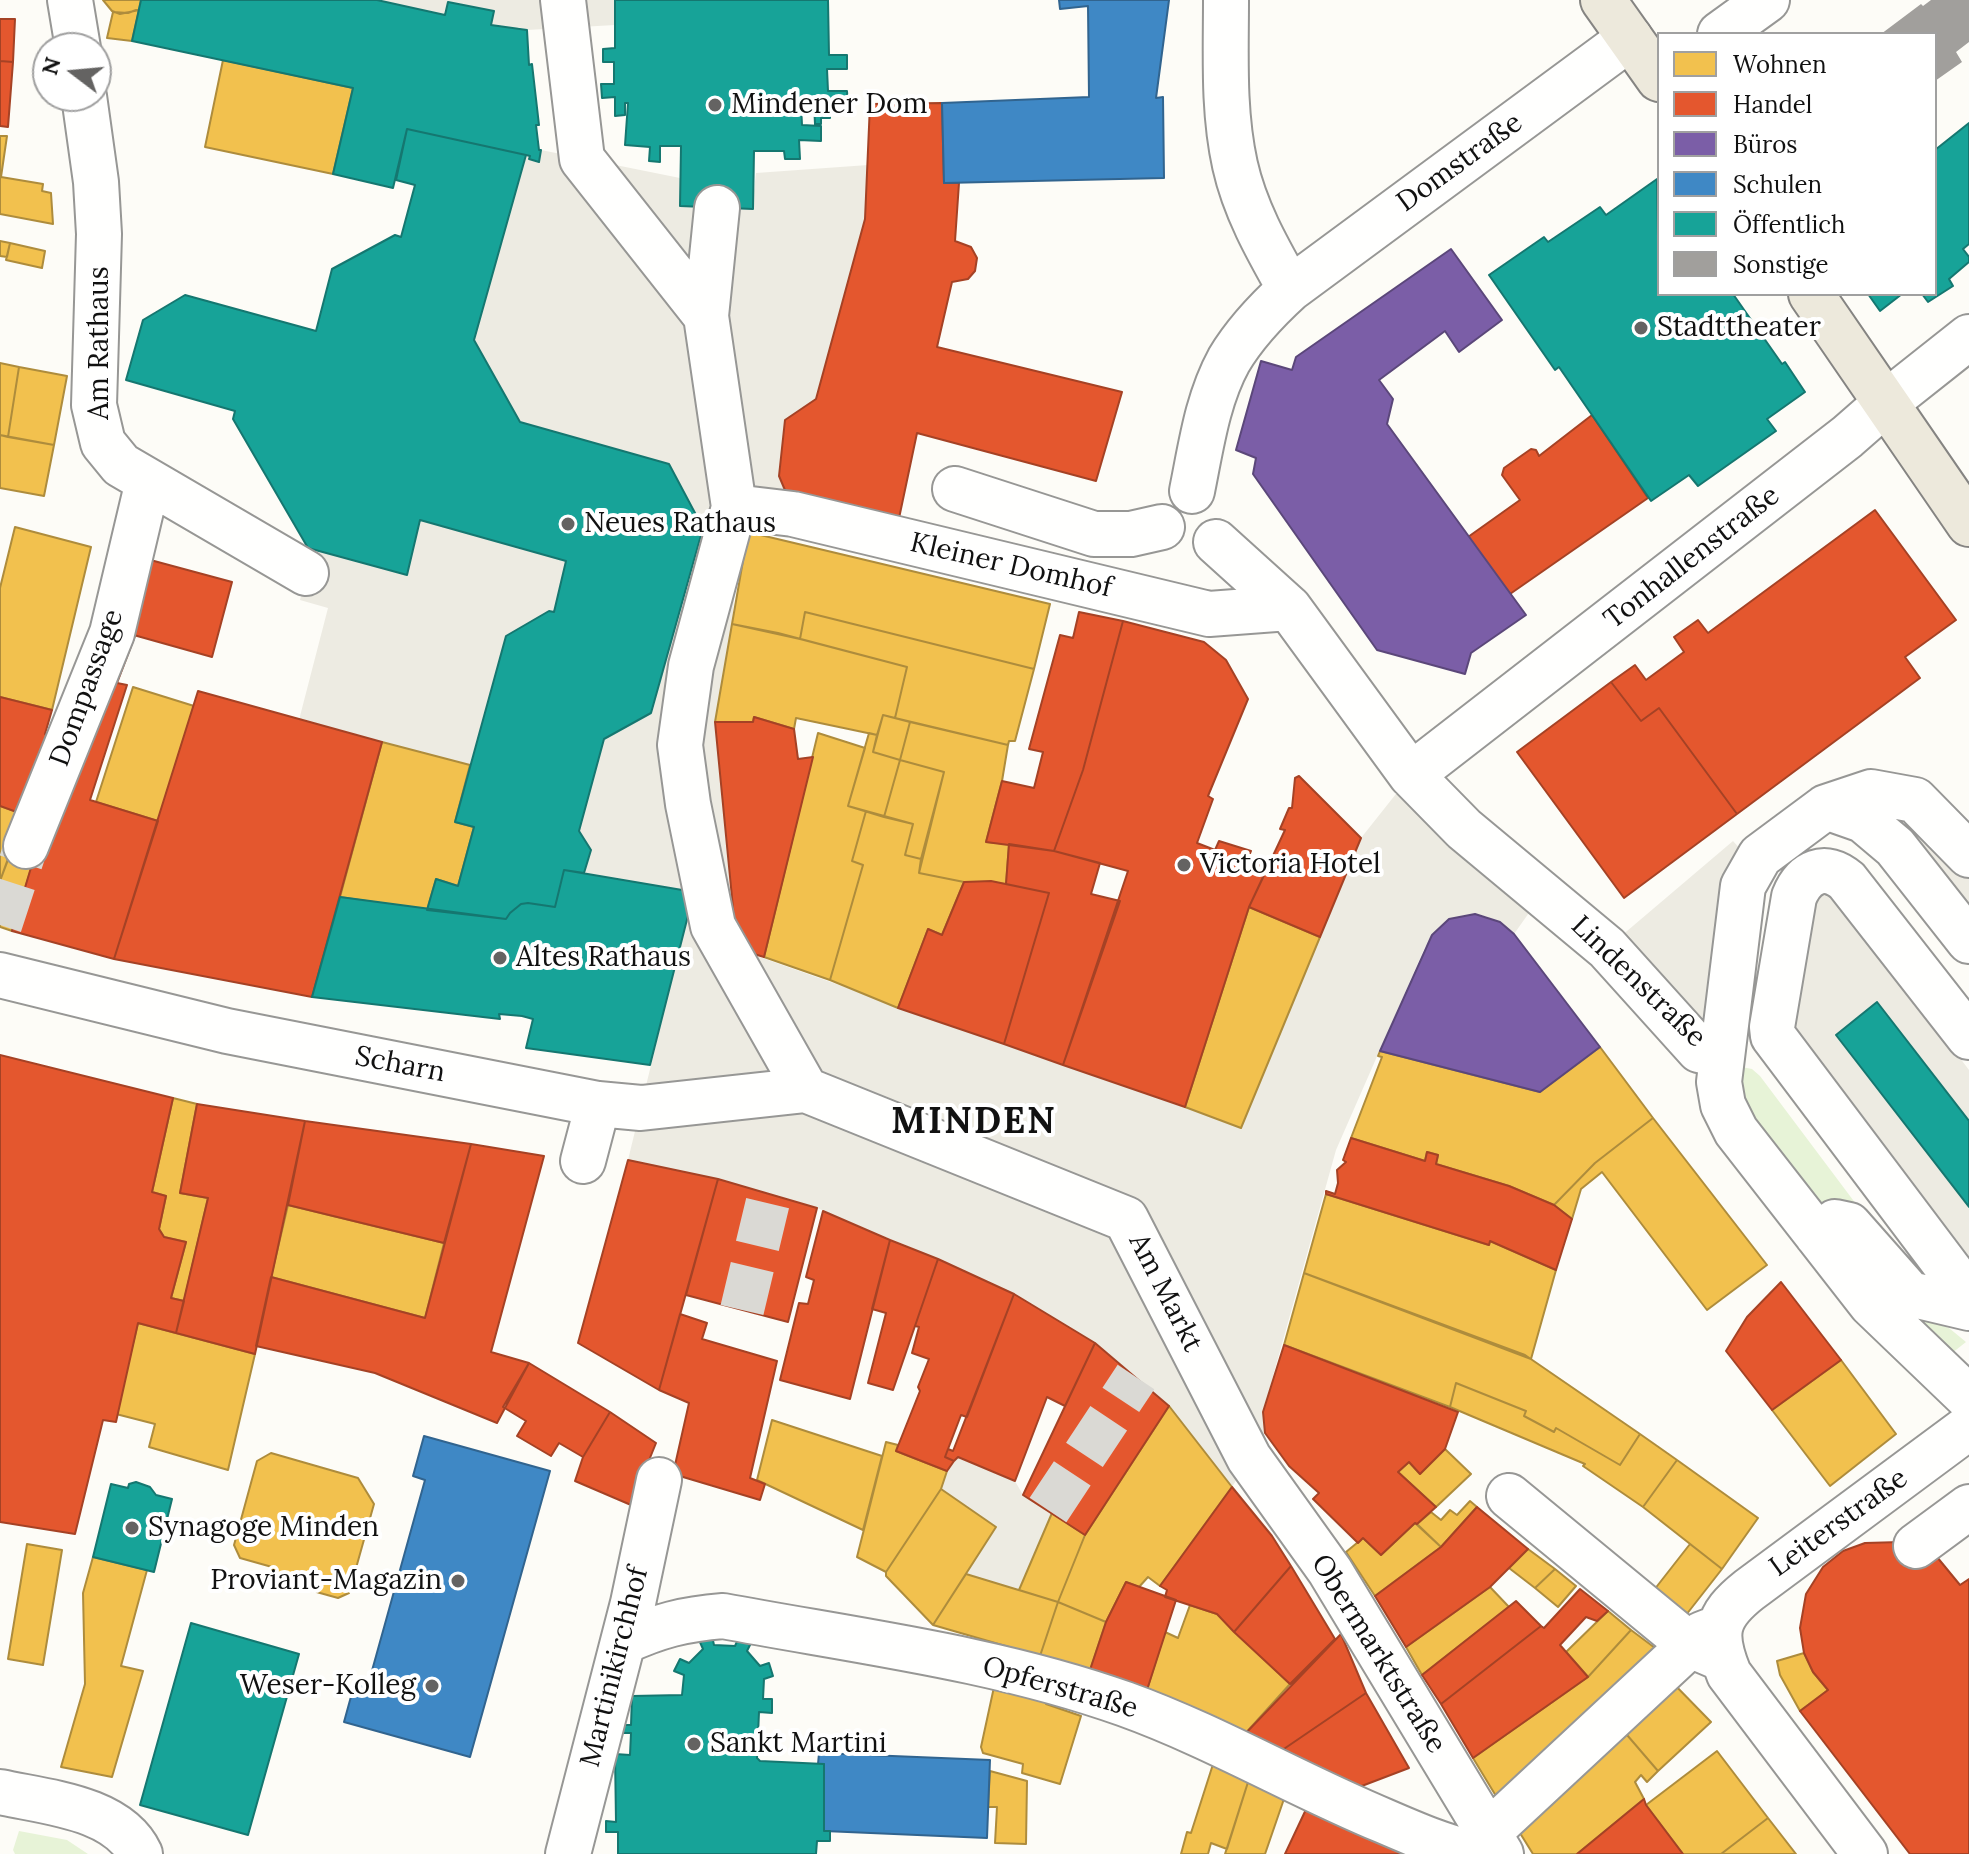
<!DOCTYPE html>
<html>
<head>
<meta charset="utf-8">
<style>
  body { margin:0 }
  #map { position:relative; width:1969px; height:1854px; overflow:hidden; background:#fdfcf7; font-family:Lora,serif }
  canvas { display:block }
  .legend { position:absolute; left:1657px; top:32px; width:280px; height:264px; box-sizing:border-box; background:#fff; border:2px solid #a0a0a0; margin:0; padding:10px 14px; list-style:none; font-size:24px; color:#111 }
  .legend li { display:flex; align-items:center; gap:16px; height:40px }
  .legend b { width:40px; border:2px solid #a0a0a0 }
  .north { position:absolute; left:32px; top:32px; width:80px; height:80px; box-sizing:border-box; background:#fff; border:2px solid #a0a0a0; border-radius:50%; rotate:286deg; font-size:22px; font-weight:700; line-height:32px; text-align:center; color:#111 }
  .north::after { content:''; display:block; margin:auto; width:28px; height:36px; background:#646362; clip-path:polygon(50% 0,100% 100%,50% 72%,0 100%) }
</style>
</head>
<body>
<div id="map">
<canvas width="1969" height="1854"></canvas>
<ul class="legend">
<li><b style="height:22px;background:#f2c14e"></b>Wohnen</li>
<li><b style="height:22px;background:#e4572e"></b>Handel</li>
<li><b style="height:22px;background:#7b5ea7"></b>Büros</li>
<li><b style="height:22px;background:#3f88c5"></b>Schulen</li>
<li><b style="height:22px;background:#17a398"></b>Öffentlich</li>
<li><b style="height:22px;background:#a19f9c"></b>Sonstige</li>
</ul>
<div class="north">N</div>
</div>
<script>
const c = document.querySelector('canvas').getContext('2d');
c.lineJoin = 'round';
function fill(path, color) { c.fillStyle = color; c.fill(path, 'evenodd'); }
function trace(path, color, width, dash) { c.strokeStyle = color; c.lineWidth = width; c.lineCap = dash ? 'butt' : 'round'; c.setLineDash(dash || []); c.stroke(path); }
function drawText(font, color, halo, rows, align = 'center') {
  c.font = font + ' Lora,serif'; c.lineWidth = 8; c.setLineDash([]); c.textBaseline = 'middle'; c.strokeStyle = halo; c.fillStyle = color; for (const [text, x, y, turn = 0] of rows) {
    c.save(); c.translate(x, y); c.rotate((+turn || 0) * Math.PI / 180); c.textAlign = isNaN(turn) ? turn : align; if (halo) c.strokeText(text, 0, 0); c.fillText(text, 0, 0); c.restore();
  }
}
fill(new Path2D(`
  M1742,1067l10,2 8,7 144,192 -68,-67 -13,2 -8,6 -78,-104z
  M1911,1315l38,13 17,14 -19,15z
  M19,1831l48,9 21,14h-73l-2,-4z`), '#e7f3d7');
fill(new Path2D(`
  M377,0h238v25l-88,5 -9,-3 -1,3 -26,-5 2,-14 -44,-9 -4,13z
  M541,150l139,28 1,28 71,3 4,-36 112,-8 -3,54 -49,180 -31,22 -6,55 11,26 -48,22 -3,18 -7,82 5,325 504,178 120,-289 50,-63 132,118 -29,41 -26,-17 -13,-3 -15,2 -19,10 -16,21 -89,203 -73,262 2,21 -33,54 -63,-81 -74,-63 -81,-49 -76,-35 -121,-51 -99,-29 -90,-19 65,-268 -109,-19 -5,-42 25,-92 47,-27 52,-184 -35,-64 -148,-42 -46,-81 52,-186 13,6z
  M420,520l146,41 -12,51 -5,-1 -43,25 -36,129 -171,-45 29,-112 -28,-8 11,-44 -3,-8 99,27z
  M1924,833l45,44v33l-54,-70 2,-5z
  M1733,841l9,10 -12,13 -31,186 -92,-102z
  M1820,891l20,8 129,171v51l-92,-119 -41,33 133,172v54l-177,-227 22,-137z
  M958,1457l57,24 8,14 29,18 -33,77 -53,-16 30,-47 -55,-38 6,-18z`), '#edebe2');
const homes = new Path2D(`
  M103,0h38l-2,10 -19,4 -8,-3z
  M136,10h3l-7,31 -25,-3 6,-26 15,1z
  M223,60l130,28 -20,86 -128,-27z
  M0,136h7l-6,41 42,7 -1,7 9,2 2,31 -53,-10z
  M0,241l10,2 -3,14 -7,-1z
  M10,243l35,8 -3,17 -36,-8z
  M0,363l19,4 -11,70 -8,-2z
  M19,367l48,9 -13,69 -46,-8z
  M0,435l54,10 -10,51 -44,-8z
  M15,527l76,20 -39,163 -52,-13v-109z
  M748,532l302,72 -16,65 -229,-57 -5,27 -68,-15z
  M805,612l229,57 -19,72h-6l-1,4 -113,-27 12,-51 -107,-28z
  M732,624l46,9 129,34 -12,51 -12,-3 -6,20 -81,-17 -2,11 -40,-12 -1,5h-38z
  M133,687l61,19 -36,115 -62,-19z
  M883,715l27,7 -10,38 -27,-8z
  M910,722l98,23 -6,36 -16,61 23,2 -3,40 -42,-2 -45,-9 25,-101 -44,-12z
  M818,733l47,15 -17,58 18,5 -14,50 11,4 -33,115 -66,-23z
  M869,733l8,2 -4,17 27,8 -16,57 -36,-11z
  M382,742l88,23 -15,57 19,5 -16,59 -22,-7 -9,31 -87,-13z
  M900,760l44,12 -23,87 -16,-4 8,-31 -29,-7z
  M0,806l25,9 -25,66z
  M866,811l47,13 -8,31 16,4 -2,14 45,9 -22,53 -14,-6 -30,79 -68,-28 33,-115 -11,-4z
  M14,842l23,7 -25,82 -12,-4v-46z
  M1249,907l71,30 -79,191 -56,-21z
  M1600,1047l53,71 -58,45 -41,42 -45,-19 -73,-22 2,-9 -11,-3 -2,9 -74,-23 31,-81 -4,-1 2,-5 160,41z
  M173,1098l24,6 -17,89 28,5 -24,103 -13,-3 15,-56 -22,-5 -5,-8 7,-33 -14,-4z
  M1653,1118l114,147 -60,45 -105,-138 -21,17 -9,30 -18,-14 41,-42z
  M1326,1194l163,51 1,-4 66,29 -25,89 -227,-86z
  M288,1205l156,38 -19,75 -154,-41z
  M1304,1273l221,82 115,79 -20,31 -64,-37 -2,4 -30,-16 2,-5 -70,-28 -6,24 -166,-62z
  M138,1323l117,31 -27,116 -79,-23 6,-23 -39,-10z
  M1841,1360l55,74 -66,52 -58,-76z
  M1456,1383l70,28 -2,5 30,16 2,-4 64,37 20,-31 37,26 -34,47 -60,-41 2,-2 -135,-57z
  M1169,1406l63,81 -72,99 -12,-9 -9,10 -13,-5 -20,40 -48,-20 27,-67z
  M772,1420l110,36 -19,74 -106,-50z
  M886,1442l12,3 -2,6 51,20 -6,18 -55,83 -29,-15z
  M1445,1449l26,25 -35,33 -38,-35 11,-10 11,12z
  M271,1453l87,25 16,26 -25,89 -11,5 -61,-17 -6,-10 1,-4 -32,-9 -6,-13 23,-84z
  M1677,1460l81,58 -36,51 -79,-62z
  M941,1489l55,38 -63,98 -47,-49v-4z
  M1470,1501l7,6 -36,40 -24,-23 14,-12 10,8 9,-10 7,5z
  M1052,1513l33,22 -27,67 -39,-12z
  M1415,1523l26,24 -66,49 -29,-44 17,-14 18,17z
  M27,1544l35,6 -19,115 -35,-6z
  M1690,1544l32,25 -36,46 -32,-25z
  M1528,1549l27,20 -20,19 -26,-20z
  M93,1557l54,13 -26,96 22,5 -31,106 -51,-10 24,-83 -2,-91z
  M1555,1569l21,17 -18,21 -23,-19z
  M966,1574l92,28 -18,54 -107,-31z
  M1490,1587l19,20 -87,68 -16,-28z
  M1058,1602l48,20 -17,51 -49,-17z
  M1190,1605l27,9 73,70 -47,52 -97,-43 19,-61 13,6z
  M1608,1611l23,19 -43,47 -22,-25z
  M1631,1630l24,18 -156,153 -26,-43 115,-81z
  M1804,1653l9,19 15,18 -28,21 -20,-36 -3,-14z
  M1670,1680l41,42 -53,49 -37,-43z
  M994,1687l54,9 -2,8 35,12 -21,68 -38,-11 1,-9 -40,-11 -2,-6z
  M1621,1728l37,43 -11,11 -6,-7 -6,7 9,17 -67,55h-44l-18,-29z
  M1717,1751l51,67 -47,36h-38l-37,-49z
  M1215,1758l34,21 -22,70 -16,-6 -3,11h-27l6,-22 4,1z
  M990,1771l37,10 -1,63 -31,-1 2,-36h-9z
  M1249,1779l36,17 -20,58h-40z
  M1768,1818l28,36h-75z`);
fill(homes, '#f2c14e');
trace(homes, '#ae8c3c', 2);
const shops = new Path2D(`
  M0,19h15l-2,43 -13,-1z
  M0,61l13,1 -5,65 -8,-1z
  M942,103l2,80h15l-4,58 16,6 6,11 -2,13 -7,8 -16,3 -15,65 185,45 -26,89 -179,-48 -19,90 -108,-21 -11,-26 6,-56 31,-21 49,-180 5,-115z
  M1592,415l56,83 -138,96 -42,-57 52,-37 -18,-25 2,-7 27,-19 5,1 3,6z
  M1875,510l81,110 -51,37 15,21 -183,136 -78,-106 -18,13 -30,-39 24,-17 11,15 38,-28 -10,-15 24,-17 10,13z
  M143,558l89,24 -20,75 -89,-25z
  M1079,612l44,9 -40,149 -29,81 -68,-9 16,-61 32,7 9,-36 -14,-3 31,-114 13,3z
  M1123,621l81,21 22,18 22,39 -40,97 5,3 -16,44 18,7 4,-9 32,10 -4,10 21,6 -19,40 -64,200 -122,-42 65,-194 -74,-20 29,-81z
  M123,632l12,4 -18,47 10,2 -37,115 68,21 -44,138 -102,-28 30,-100z
  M1611,682l30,39 18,-13 78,106 -113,84 -107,-146z
  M198,691l184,51 -70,255 -198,-38z
  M0,697l52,13 -7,24 7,5 -27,76 -25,-9z
  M754,717l40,12 4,30 15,-2 -49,200 -27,-8 -22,-227h38z
  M1299,776l62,62 -41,99 -71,-30 36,-77 -5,-1 9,-21h3l3,-30z
  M1009,844l45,7 46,12 -9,31 29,7 -57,164 -59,-21 45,-151 -43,-9z
  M991,881l58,12 -45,151 -106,-36 30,-79 14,6 22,-53z
  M0,1055l173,43 -21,94 14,4 -7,33 5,8 22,5 -15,56 13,3 -8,32 -38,-10 -22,99 -13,-2 -28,114 -75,-12z
  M197,1104l108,17 -50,233 -79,-21 32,-135 -28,-5z
  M305,1121l166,23 -27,99 -156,-38z
  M1351,1138l74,23 2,-9 11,3 -2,9 73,22 45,19 18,14 -16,51 -66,-29 -1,4 -163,-51v-3l9,3 3,-11 -1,-13 9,-8 -3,-2z
  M471,1144l73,12 -53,196 38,11 -32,60 -122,-50 -119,-27 15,-69 154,41z
  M628,1160l90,19 -59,211 -81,-47z
  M718,1179l99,29 -29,114 -102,-27z
  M823,1211l67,29 -40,159 -70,-19 19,-77 9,1 6,-24 -8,-3z
  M890,1240l48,19 -45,131 -25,-7 18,-70 -14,-4z
  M938,1259l76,35 -47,123 -6,-2 -16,42 9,4 -7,10 -51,-20 24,-60 -2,-4 11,-28 -17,-6 7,-26 -4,-1z
  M1781,1282l60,78 -69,50 -46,-59 21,-34z
  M1014,1294l81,49 -30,63 -18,-9 -32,84 -57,-24 -4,4 -9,-4 3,-8 5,2z
  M680,1314l27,9 -5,16 75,22 -27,117 15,6 -5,16 -87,-26 16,-71 -30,-13z
  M1095,1343l74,63 -84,129 -62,-40z
  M1284,1345l174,67 -13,37 -25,25 -11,-12 -11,10 38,35 -19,17 -2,-1 -34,32 -18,-17 -5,5 -45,-44 6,-6 -30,-27 -24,-33 -2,-21z
  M529,1363l81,49 -27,45 -24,-14 -8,13 -34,-20 9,-15 -23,-14z
  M610,1412l46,31 -25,62 -56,-24 8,-24z
  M1232,1487l40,49 19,30 -57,66 -17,-18 -52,-17 2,-7 -7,-4z
  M1477,1507l51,42 -38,38 -84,60 -31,-51 66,-49z
  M1901,1542l36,15 23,28 9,-6v275h-59l-110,-143 28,-21 -15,-18 -9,-19 -4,-25 6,-34 17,-27 20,-16 22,-8z
  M1291,1566l44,73 -45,45 -56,-52z
  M1126,1582l50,18 -30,93 -57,-20 17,-51z
  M1580,1589l28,22 -11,10 -11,-4 -26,28 28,32 -115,81 -32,-54 100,-78 3,2z
  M1516,1601l25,25 -100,78 -19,-29z
  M1341,1634l25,59 -91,62 -32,-19z
  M1366,1693l43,75 -63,24 -71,-37z
  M1644,1799l2,6 37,49h-106z
  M1309,1803l100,51h-124z`);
fill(shops, '#e4572e');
trace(shops, '#a54225', 2);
const offices = new Path2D(`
  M1451,249l51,71 -43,32 -14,-21 -66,49 14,19 -6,25 139,191 -55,38 -6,21 -88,-24 -124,-176 3,-16 -20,-8 25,-89 31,9 4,-13z
  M1475,914l25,8 14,12 86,113 -60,45 -160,-41 52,-116 17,-16z`);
fill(offices, '#7b5ea7');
trace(offices, '#5b477a', 2);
const schools = new Path2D(`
  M1059,0h110l-13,98 7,-1 1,81 -220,5 -2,-80 147,-6 -1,-91 -28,3z
  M424,1436l126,35 -80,286 -126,-35 11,-40 13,3 57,-205 -12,-4z
  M819,1753l171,7 -3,78 -163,-7v-67h-6z`);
fill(schools, '#3f88c5');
trace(schools, '#31648f', 2);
const public = new Path2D(`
  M141,0h236l68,15 3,-13 46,9 -3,14 36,5 2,35 3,-1 7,61h-3l3,25h2l-2,12 -10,-3 1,-3 -4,-1 -119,-26 -14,59 -60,-14 20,-86 -221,-47z
  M615,0h213l1,55h18v14h-20l1,22h19l1,16h-18v11h-9v6h-6l-1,-21 -13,1 1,21 19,1v15l-22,-1 1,19h-15l-1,-8h-30l-1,58 -73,-3 1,-60h-21v16l-11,-1 1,-14 -25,-2 3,-42h-3v12l-10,1v-19l-13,1 -1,-14h13v-22h-11v-13l12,-1z
  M1969,123v121l-6,5 6,8v5l-20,17 4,7 -25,16 -6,-8h13v-144z
  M407,129l119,26 -52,185 46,82 149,42 34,64 -52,185 -47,26 -25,92 12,19 -7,23 -20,-3 -9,37 -27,-4 -7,1 -11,9 -4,6 -79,-9 9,-31 22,7 16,-59 -19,-5 51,-186 43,-25 5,1 12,-51 -146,-41 -13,55 -99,-27 -75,-129 2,-8 -109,-31 17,-60 42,-25 131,36 16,-62 63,-34 6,2 14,-52 -19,-5z
  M1657,179l2,115h74l49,70 3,-2 20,30 -38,27 9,12 -78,55 -9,-11 -38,26 -92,-134 -4,3 -66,-95 55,-38 4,5 52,-35 6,8z
  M1868,294h34l-22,17z
  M564,870l130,22 -44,173 -124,-17 7,-29 -11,-3 -23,-2 1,5 -188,-22 28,-100 166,22 4,-6 11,-9 7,-1 27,4z
  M1877,1002l92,119v86l-133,-172z
  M136,1482l14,5 6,8 16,4 -18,73 -61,-15 18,-73 17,4 1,-4z
  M191,1623l108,31 -51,181 -108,-30z
  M712,1636l2,9 21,1 4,-9 12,6 -4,8 13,15 9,-3 4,13 -9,3 -1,20h9v14l-13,-1 -2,46 3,3 64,3v67h6v10h-13l-1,13h-198v-22h-12v-11l10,1 -1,-68 15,1 1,-22h-9l1,-8h8l1,-29 50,-1 2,-20 -10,-4 6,-12 9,4 14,-14 -4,-9z`);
fill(public, '#17a398');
trace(public, '#157770', 2);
fill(new Path2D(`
  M1931,0h38v42l-13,10 6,10 -27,19v-47h-54l40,-30 2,2z`), '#a19f9c');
trace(new Path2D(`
  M0,925l26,-79
  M742,1310l28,-117
  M1048,1510l88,-133`), '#dad9d4', 44, [44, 22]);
const minor = new Path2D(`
  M70,0l8,48
  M563,0l19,159 124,157
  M1226,0c0,55 -3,111 9,165 10,45 33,85 55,124
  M1720,34l47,-34
  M84,96l12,86 3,52 -5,171 9,38 18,22 185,108
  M717,208l-11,108 28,191 -43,159 -11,79 8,59 25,122 93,164 320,129 123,239 81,113 171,283
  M955,489l139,45h37l31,-7
  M1192,491c9,-44 15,-91 37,-131 16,-27 38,-50 61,-71l340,-251
  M734,507l59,7 416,100 80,-6
  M1216,542l73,66 122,167 53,54 143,119 92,102 22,5
  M1411,775l436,-338 40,-35 82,-65
  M1826,807l37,13 32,27 74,94
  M26,846l86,-213 36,-152
  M1969,855l-54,-55 -44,-8 -45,15 -66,49 -17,30 -24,196 4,23 13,26 135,173 98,94
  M0,975l227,56 371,73 43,4 165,-18
  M1969,1037l-122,-156c-22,-19 -43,-9 -53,16l-22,130 1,9 196,260
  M583,1161l15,-57
  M1817,1235l18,-13 14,3 61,69 59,14
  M1509,1496l181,149 28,12
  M1916,1546l53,-39
  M623,1642c35,-16 61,-23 100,-26 134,25 273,42 402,88 89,32 172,81 259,117 30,13 60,26 92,33
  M0,1792c45,10 118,15 140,62
  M1488,1833l214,-199 18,-7
  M568,1854l65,-251 26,-123
  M1865,1854l-136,-180c-16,-40 -14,-57 20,-84l220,-163`);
const major = new Path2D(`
  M1603,0l56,79
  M1811,294l158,230`);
trace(minor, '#979795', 48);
trace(major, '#858482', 48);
trace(minor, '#fffffe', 44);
trace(major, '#ede9dc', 44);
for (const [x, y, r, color] of [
  [715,105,8,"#646362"],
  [1641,328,8,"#646362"],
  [568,524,8,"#646362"],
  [1184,865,8,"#646362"],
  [500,958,8,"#646362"],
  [132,1528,8,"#646362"],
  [458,1581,8,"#646362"],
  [432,1686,8,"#646362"],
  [694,1744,8,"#646362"]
]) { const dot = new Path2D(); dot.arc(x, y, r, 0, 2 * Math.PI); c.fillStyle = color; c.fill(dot); trace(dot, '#fff', 3); }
drawText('28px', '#111', '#fff', [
  ["Mindener Dom",731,105],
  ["Stadttheater",1657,328],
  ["Neues Rathaus",584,524],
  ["Victoria Hotel",1200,865],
  ["Altes Rathaus",516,958],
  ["Synagoge Minden",148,1528],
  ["Proviant-Magazin",442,1581,"right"],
  ["Weser-Kolleg",416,1686,"right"],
  ["Sankt Martini",710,1744]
], 'left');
drawText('28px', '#111', '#fff', [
  ["Domstraße",1460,163,-36],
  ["Am Rathaus",100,343,-90],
  ["Tonhallenstraße",1692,558,-38],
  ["Kleiner Domhof",1011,566,13],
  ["Dompassage",87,688,-70],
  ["Lindenstraße",1638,982,44],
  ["Scharn",400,1065,11],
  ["Am Markt",1165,1293,63],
  ["Leiterstraße",1839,1523,-36],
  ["Obermarktstraße",1378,1654,58],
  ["Martinikirchhof",615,1667,-76],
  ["Opferstraße",1060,1688,16]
]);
c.letterSpacing = '2px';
drawText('bold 36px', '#111', '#fff', [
  ["MINDEN",974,1123]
]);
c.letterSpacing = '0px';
</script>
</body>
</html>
